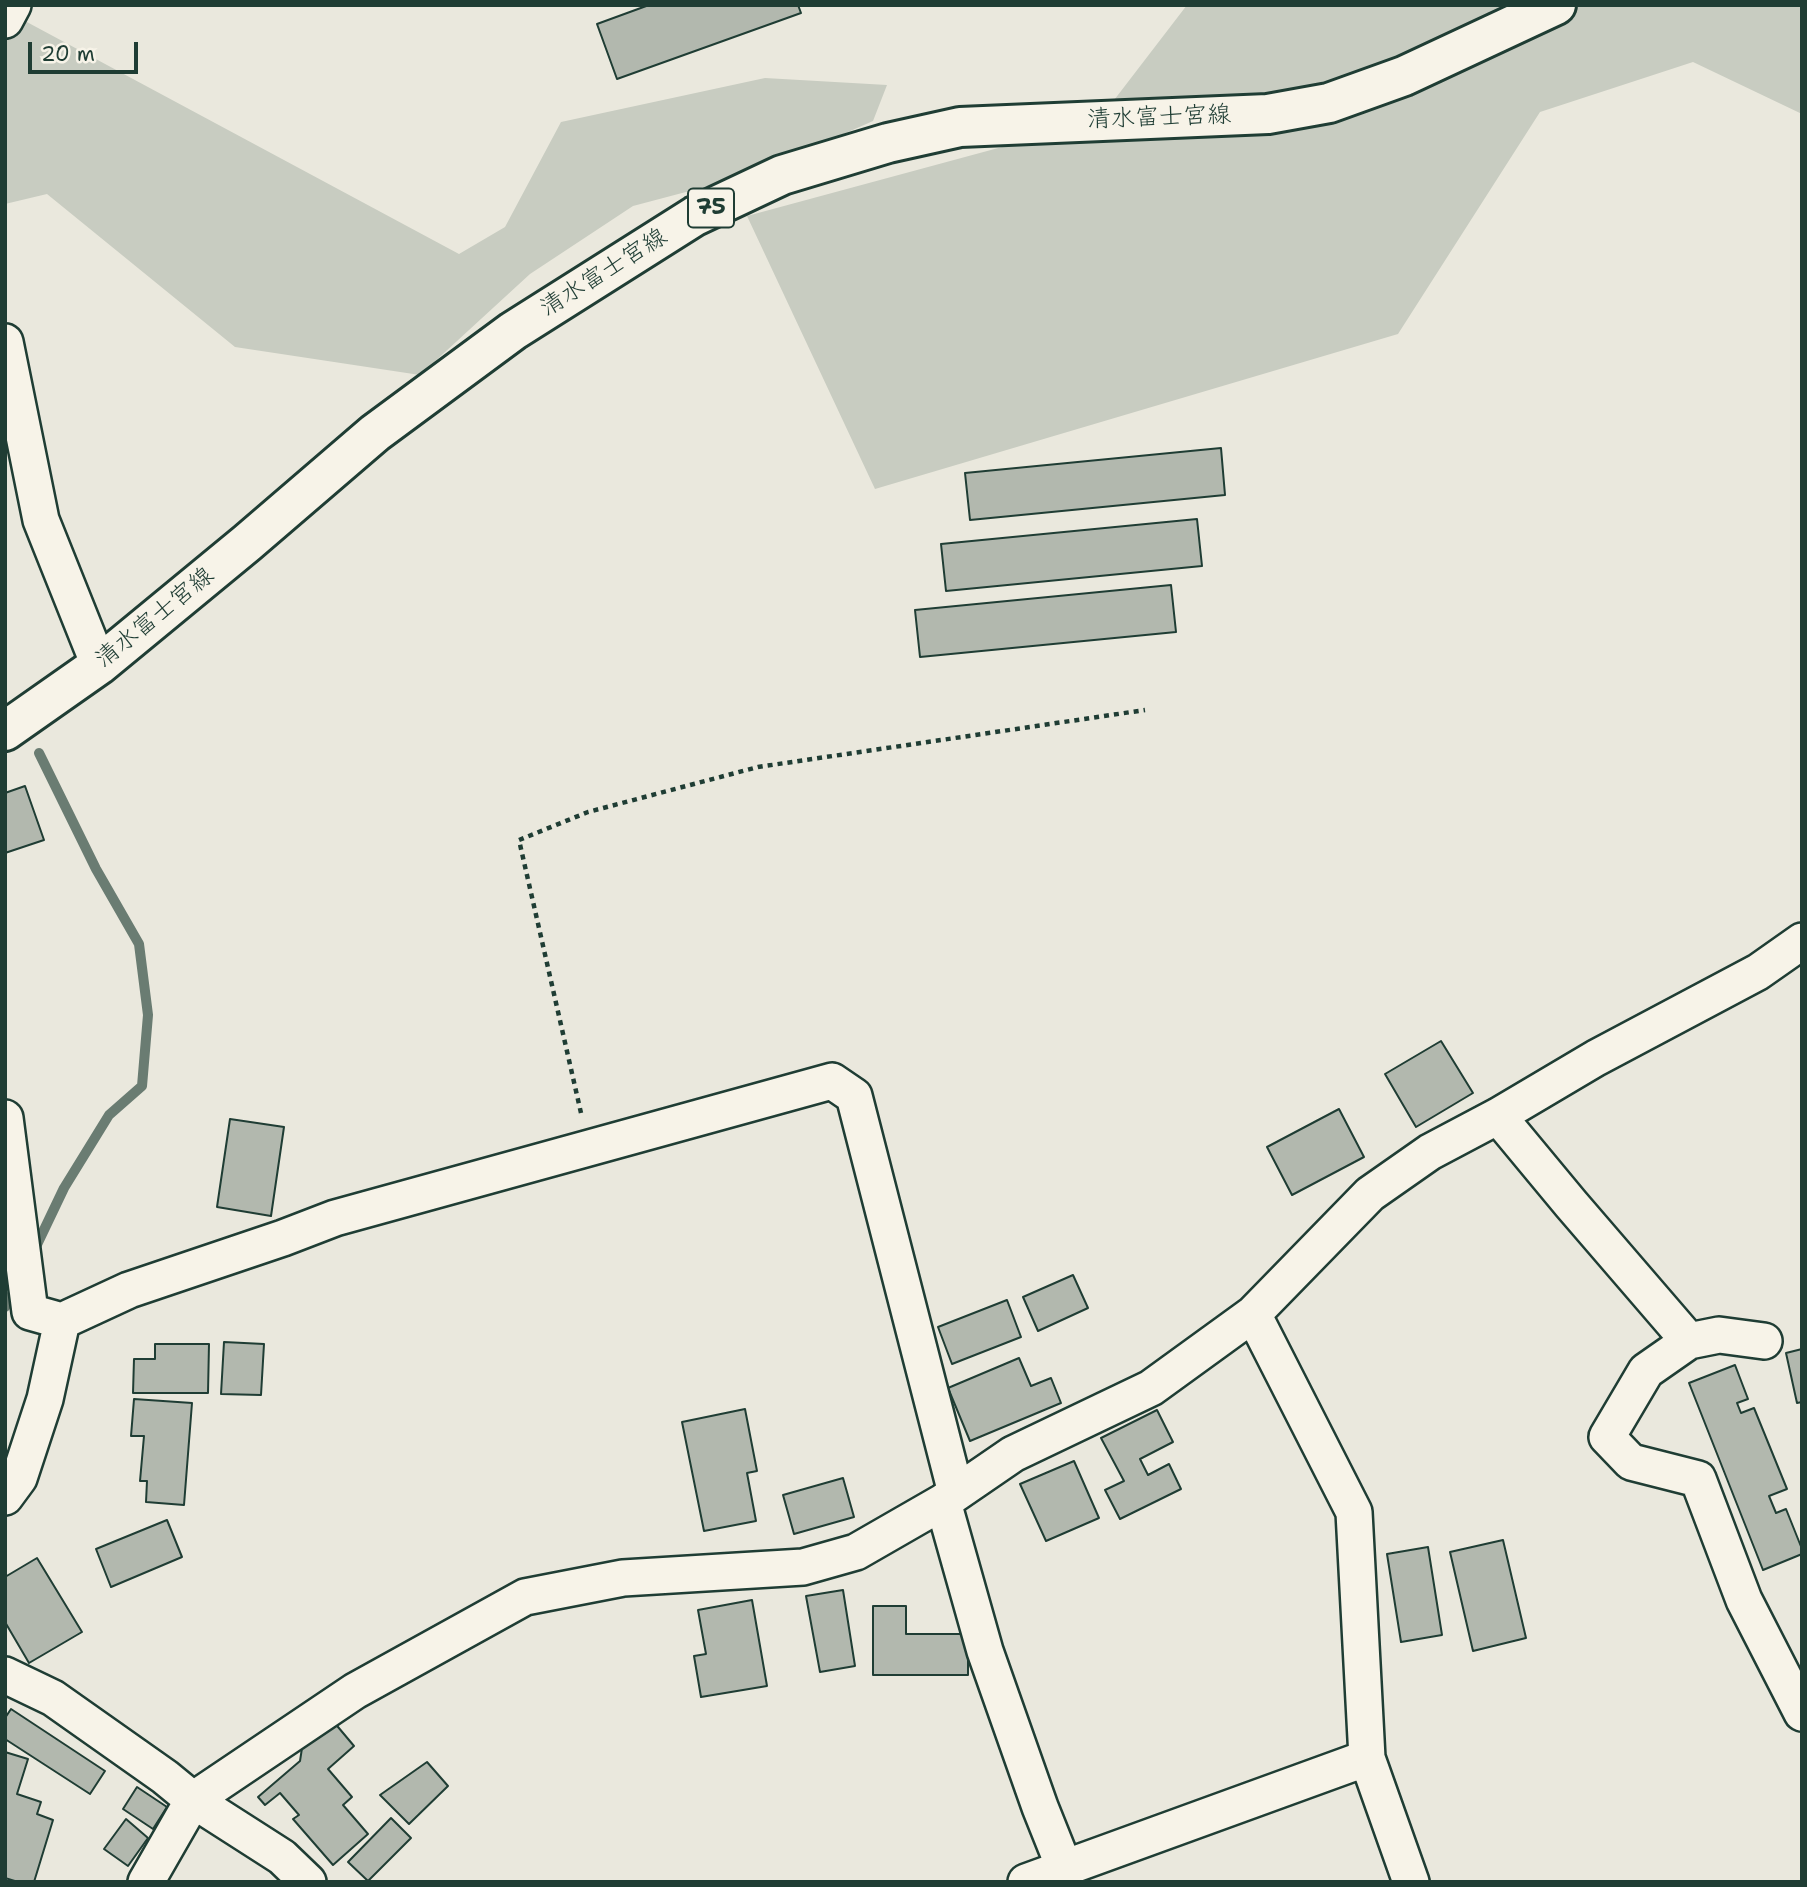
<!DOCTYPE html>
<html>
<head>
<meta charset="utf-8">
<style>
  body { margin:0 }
  #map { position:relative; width:1807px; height:1887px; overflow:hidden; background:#eae8dd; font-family:"Shantell Sans",sans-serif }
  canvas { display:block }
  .frame { position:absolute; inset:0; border:7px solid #1f3d34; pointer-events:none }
  .scale { position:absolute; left:28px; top:42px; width:110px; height:32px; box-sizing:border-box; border:4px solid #1f3d34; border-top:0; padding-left:9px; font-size:21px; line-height:24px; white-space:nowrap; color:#1f3d34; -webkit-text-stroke:5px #f7f3e8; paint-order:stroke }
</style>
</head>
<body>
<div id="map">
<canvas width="1807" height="1887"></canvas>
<div class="frame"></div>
<div class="scale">20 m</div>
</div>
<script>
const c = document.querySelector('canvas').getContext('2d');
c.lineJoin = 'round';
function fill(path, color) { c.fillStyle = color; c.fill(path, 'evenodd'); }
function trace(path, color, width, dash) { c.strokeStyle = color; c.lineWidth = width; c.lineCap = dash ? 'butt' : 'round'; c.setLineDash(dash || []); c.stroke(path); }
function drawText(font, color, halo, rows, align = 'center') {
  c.font = font + ' "Shantell Sans","Klee One",sans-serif'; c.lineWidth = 6; c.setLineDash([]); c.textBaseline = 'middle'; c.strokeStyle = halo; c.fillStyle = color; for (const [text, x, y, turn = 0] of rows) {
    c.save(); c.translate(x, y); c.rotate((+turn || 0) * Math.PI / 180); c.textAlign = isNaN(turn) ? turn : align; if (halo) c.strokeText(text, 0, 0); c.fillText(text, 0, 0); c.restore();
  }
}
fill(new Path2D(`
  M1187,5h615v109l-109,-52 -153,50 -142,222 -523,155 -128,-273 351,-95z
  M25,21l434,233 46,-27 56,-105 204,-44 122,7 -14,36 -123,54 -117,31 -103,68 -110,101 -185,-28 -188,-153 -42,10v-166z`), '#c8ccc1');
trace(new Path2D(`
  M32,1255l32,-67 45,-73 33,-29 6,-71 -9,-71 -43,-75 -57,-116
  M5,1307l12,-22`), '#6a7c72', 10);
const building = new Path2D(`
  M649,5h149l3,8 -184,66 -20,-55z
  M1221,448l4,47 -255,25 -5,-47z
  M1197,519l5,47 -256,25 -5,-47z
  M1171,585l5,47 -256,25 -5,-47z
  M25,786l19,54 -39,13v-60z
  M1441,1041l32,52 -57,34 -31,-53z
  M1339,1109l25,48 -72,38 -25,-48z
  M230,1119l54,8 -13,89 -54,-9z
  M1073,1275l15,33 -50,23 -15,-34z
  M1007,1300l14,37 -69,27 -14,-37z
  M224,1342l40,2 -3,51 -40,-1z
  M155,1344h54l-1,49h-75l1,-34h21z
  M1802,1349v53l-5,1 -11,-50z
  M1019,1358l12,28 20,-8 10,25 -91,38 -22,-53z
  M1735,1365l13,34 -11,4 4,10 13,-5 33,81 -18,7 7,17 10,-4 16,40v5l-39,16 -74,-187z
  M134,1399l58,4 -8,102 -38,-3 1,-21h-7l4,-45h-13z
  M745,1409l12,62 -10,2 9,48 -52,10 -22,-109z
  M1157,1410l16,32 -33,17 8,16 21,-11 12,25 -61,30 -15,-29 19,-9 -23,-43z
  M1074,1461l25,57 -53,23 -26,-57z
  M843,1478l11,39 -60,17 -11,-39z
  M167,1520l15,37 -71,30 -15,-38z
  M1503,1540l23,98 -53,13 -23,-99z
  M1428,1547l14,88 -41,7 -14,-88z
  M37,1558l45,74 -53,31 -24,-41v-45z
  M843,1590l12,76 -35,6 -14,-76z
  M752,1600l15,86 -66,11 -7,-41 12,-2 -8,-44z
  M873,1606h33v28h62v41h-95z
  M11,1709l94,62 -15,23 -85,-55v-21z
  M333,1721l21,25 -26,23 24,28 -9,8 25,29 -35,31 -40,-46 6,-4 -19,-22 -15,12 -7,-8 42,-36 2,-13z
  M5,1752l23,7 -11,35 24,8 -4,12 16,6 -19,62h-16l-13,-4z
  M427,1762l21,24 -39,38 -29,-29z
  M137,1787l30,20 -14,22 -30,-20z
  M391,1818l20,20 -43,43 -20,-19z
  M126,1819l22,19 -20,28 -24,-17z`);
fill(building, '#b2b8ae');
trace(building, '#1f3d34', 2);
const minor = new Path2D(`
  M5,20l8,-15
  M5,342l36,178 58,145
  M1498,1116l73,88 118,137 30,-6 45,6
  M5,1118l25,194 32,9 -17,78 -26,79 -14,19
  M1253,1314l101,198 13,246 44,124
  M62,1321l67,-31 154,-52 52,-20 497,-137 22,15 102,397
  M1689,1341l-43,30 -39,66 24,25 67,17 46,121 58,113
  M943,1502l42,149 55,156 24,60
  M5,1675l48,23 112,79 28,23 162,-109 170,-94 98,-19 180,-11 53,-15 87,-50 70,-48 138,-66 102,-74 117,-120 60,-42 68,-36 98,-58 162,-86 44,-31
  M146,1882l47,-82 89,57 26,25
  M1026,1882l341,-124`);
const primary = new Path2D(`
  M5,731l94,-66 148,-122 128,-110 138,-102 182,-115 87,-41 106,-32 72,-16 308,-13 61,-11 75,-27 152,-71`);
trace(minor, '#1f3d34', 40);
trace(primary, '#1f3d34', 44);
trace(new Path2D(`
  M581,1113l-62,-273 69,-28 170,-45 387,-57`), '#1f3d34', 4.5, [5, 5]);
trace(minor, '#f7f3e8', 35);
trace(primary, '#f7f3e8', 38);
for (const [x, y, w] of [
  [711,208,46]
]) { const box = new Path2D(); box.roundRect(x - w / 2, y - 19.5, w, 39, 5); c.fillStyle = '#f7f3e8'; c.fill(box); trace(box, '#1f3d34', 2); }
drawText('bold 23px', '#1f3d34', null, [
  ["75",711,208]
]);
drawText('24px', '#1f3d34', '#f7f3e8', [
  ["清水富士宮線",1159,118,-2],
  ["清水富士宮線",604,273,-32],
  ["清水富士宮線",155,618,-39]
]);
</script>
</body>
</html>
